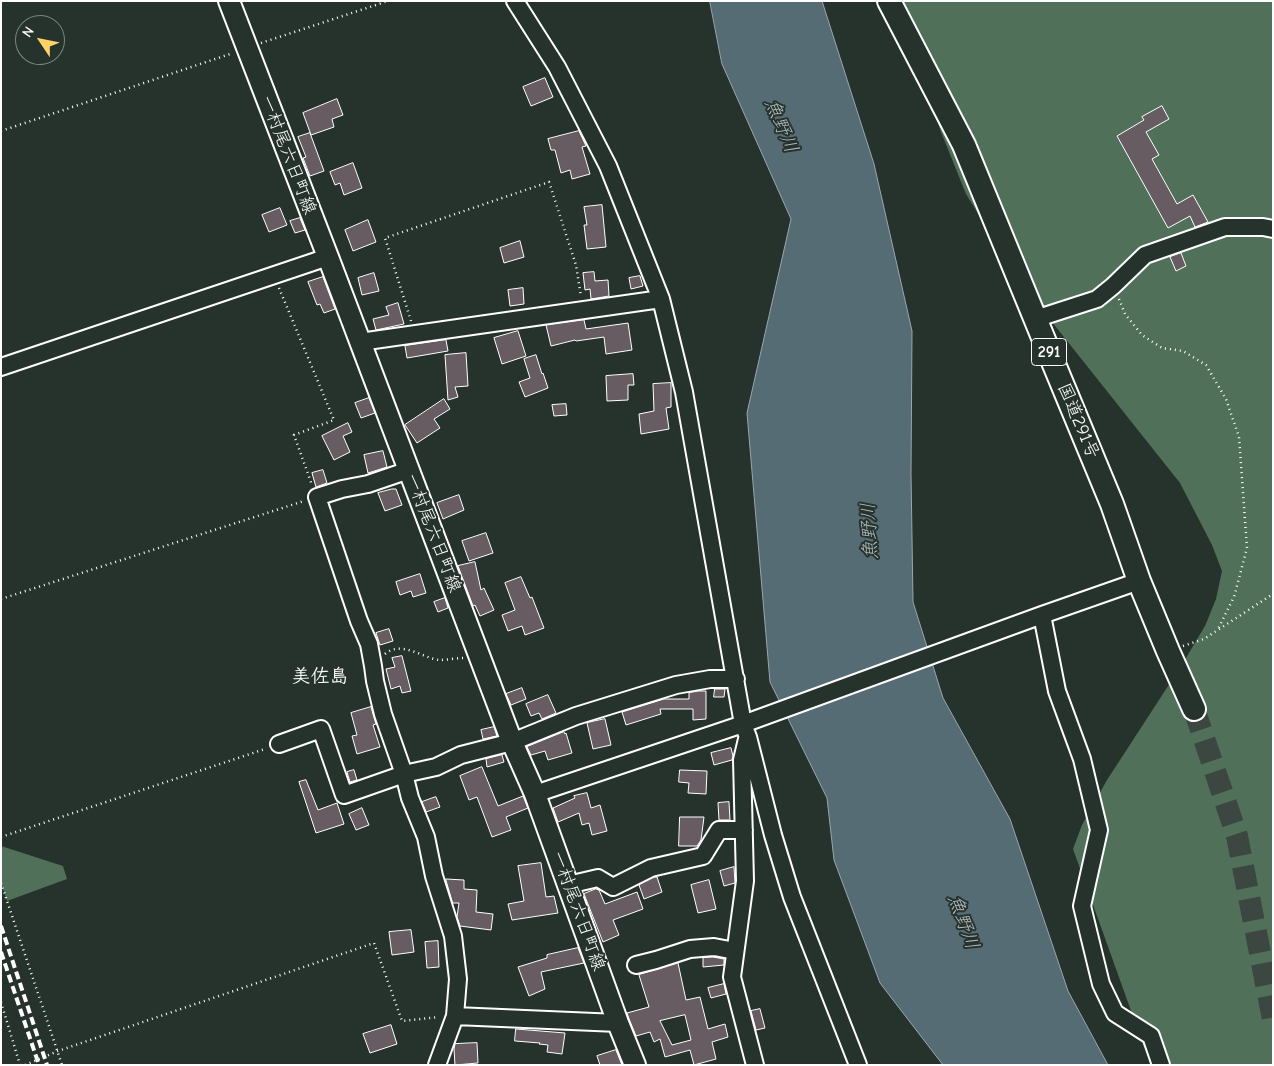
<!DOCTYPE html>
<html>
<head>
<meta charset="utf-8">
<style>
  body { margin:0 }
  #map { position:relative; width:1274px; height:1066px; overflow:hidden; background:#26332d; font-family:"Comic Neue",sans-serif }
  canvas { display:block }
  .frame { position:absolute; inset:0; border:2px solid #fff; pointer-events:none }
  .north { position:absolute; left:15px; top:15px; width:50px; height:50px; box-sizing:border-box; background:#26332d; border:1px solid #7d8581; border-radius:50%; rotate:304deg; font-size:14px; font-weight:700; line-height:20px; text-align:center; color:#fff }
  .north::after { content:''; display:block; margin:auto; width:18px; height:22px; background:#ffd166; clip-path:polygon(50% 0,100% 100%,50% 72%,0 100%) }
</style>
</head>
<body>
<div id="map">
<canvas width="1274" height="1066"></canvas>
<div class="frame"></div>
<div class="north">N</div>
</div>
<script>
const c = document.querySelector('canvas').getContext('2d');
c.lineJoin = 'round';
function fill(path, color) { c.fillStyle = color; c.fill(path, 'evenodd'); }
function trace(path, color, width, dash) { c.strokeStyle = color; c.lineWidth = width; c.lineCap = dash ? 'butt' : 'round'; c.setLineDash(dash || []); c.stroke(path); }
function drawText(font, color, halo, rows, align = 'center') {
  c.font = font + ' "Comic Neue","Klee One",sans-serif'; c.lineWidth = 4; c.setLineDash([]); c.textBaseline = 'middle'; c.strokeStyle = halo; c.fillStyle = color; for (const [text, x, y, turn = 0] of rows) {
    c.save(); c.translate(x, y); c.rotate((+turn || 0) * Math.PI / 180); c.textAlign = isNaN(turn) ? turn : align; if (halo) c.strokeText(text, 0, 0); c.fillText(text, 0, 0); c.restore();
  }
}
fill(new Path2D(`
  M904,1h369v1064h-111l-18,-18 -71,-198 9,-24 25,-45 76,-117 22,-37 11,-27 6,-28 -10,-26 -32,-62 -159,-200 -55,-89 -25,-62 -29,-88z
  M1,846l62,20 4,13 -60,22 -6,-18z`), '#507059');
const water = new Path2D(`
  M710,1h112l52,163 38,167 -1,142 2,129 30,96 67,121 58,172 40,74h-165l-63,-82 -46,-123 -7,-62 -57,-116 -23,-269 44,-194 -69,-155z`);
fill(water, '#566c74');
trace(water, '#9aa7ac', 1);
const building = new Path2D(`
  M545,78l8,19 -22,9 -8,-19z
  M337,99l6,16 -11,4 2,8 -23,8 -8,-22z
  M1162,106l7,13 -23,13 13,23 -7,4 25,45 16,-9 15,27 -13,5 -5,-11 -22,12 -51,-92 27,-16 -2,-3z
  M579,131l7,15 -4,1 8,27 -18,5 -2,-9 -9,3 -6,-23h-4l-3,-11z
  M310,133l14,38 -14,5 -7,-18 3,-1 -8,-20z
  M353,163l9,25 -18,7 -4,-12 -5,2 -5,-13z
  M602,205l4,42 -19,2 -3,-24h3l-3,-18z
  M280,208l7,17 -18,7 -7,-17z
  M300,218l5,12 -10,3 -5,-12z
  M368,220l8,22 -23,9 -8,-21z
  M520,241l4,16 -20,6 -4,-15z
  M1181,253l5,13 -10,5 -6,-14z
  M594,272l1,9 13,-1 1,16 -18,3 -1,-10 -5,1 -2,-17z
  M374,273l5,18 -17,4 -4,-17z
  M640,276l3,10 -12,3 -2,-11z
  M323,277l12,32 -11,4 -4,-9 -3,1 -9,-23z
  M523,288l1,16 -14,2 -2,-16z
  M398,303l6,21 -28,6 -3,-11 16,-4 -3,-8z
  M584,320l2,9 42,-6 4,27 -26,4 -2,-17 -28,4 -1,-1 -24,6 -5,-21z
  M518,331l8,25 -24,8 -8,-26z
  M446,340l2,11 -41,7 -2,-12z
  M466,353l2,33 -13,1 3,10 -10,3 -3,-45z
  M536,355l6,19 1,-1 5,15 -23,9 -6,-15 11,-4 -6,-19z
  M633,374l1,11h-6v15l-21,1 -1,-25z
  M671,383v24l-5,1 3,21 -28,5 -2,-20 15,-3 -1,-27z
  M369,398l6,15 -14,5 -6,-15z
  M444,399l6,10 -16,10 6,9 -23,15 -12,-18z
  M566,404l1,11 -13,1 -2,-11z
  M348,423l4,9 -9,4 7,16 -16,8 -12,-24z
  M383,451l4,16 -19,6 -4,-18z
  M323,470l4,13 -11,4 -4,-14z
  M392,489h4l6,16 -17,6 -7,-18z
  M459,495l5,15 -21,9 -6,-16z
  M486,533l7,20 -24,8 -7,-20z
  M475,562l6,28 3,-2 10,22 -14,6 -5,-11 -2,1 -15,-40z
  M420,574l6,19 -13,4 -2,-6 -11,4 -4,-13z
  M521,577l9,21 2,-1 12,31 -19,7 -3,-9 -14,5 -6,-16 13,-5 -10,-27z
  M445,598l3,10 -10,4 -4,-10z
  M389,629l4,12 -13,4 -4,-12z
  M402,656l9,35 -9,2 -2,-7 -9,3 -5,-20 9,-2 -3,-9z
  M522,688l4,11 -15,6 -5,-11z
  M715,689h10l-1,8h-10z
  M699,691h7v28l-13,1v-11h-33l1,5 -35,11 -4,-13 42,-13h25v-6z
  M548,695l8,18 -14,6 -3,-6 -8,3 -5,-12z
  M371,707l5,17 -3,1 7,22 -23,7 -5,-18 5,-1 -6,-22z
  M605,719l6,26 -18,4 -6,-26z
  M494,727l3,9 -14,3 -2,-9z
  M564,732l1,2 1,-1 6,20 -24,7 -3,-9 -14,4 -4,-8z
  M731,748l2,8 -1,4 -18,5 -3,-12z
  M502,755l2,7 -17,5 -1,-8z
  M482,767l16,39 25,-10 5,12 -22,9 5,13 -19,7 -15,-40 -8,3 -9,-24z
  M354,770l3,10 -7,2 -3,-10z
  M680,770l27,1 -1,23 -18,-1 1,-10 -10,-1z
  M306,780l12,30 19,-7 7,21 -28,9 -17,-51z
  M587,793l4,15 9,-3 7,26 -15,4 -3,-12 -7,2 -3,-12 -21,9 -5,-14 22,-10 -1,-2z
  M436,797l4,10 -14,5 -4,-10z
  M729,802l1,18h-11l-1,-17z
  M362,808l7,17 -13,5 -7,-16z
  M680,817h24l-3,23 -4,6h-18z
  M541,863l5,34 8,-1 4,17 -46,7 -4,-16 16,-3 -6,-35z
  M734,867l1,16 -11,3 -4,-15z
  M654,877h3l5,15 -18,7 -5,-14z
  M446,879l18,1v9l13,1 -1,22 17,2 -2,16 -31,-4 -3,-9 2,-14h-6z
  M709,880l7,29 -18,4 -7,-28z
  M596,889l3,1 6,14 32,-12 6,17 -30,11 6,15 -16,7 -19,-48z
  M411,930l3,22 -22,3 -3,-23z
  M438,941l1,26 -12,1 -2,-26z
  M578,948l6,15 -43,9 4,17 -16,7 -11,-29 29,-9v-3z
  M713,957l11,2v6l-21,2v-9z
  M678,963l8,37 14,-3 8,32 17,-5 3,13 -16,5 4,17 -22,6 -4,-15 -25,7 -5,-18 -6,3 -4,-10 -14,4 -7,-17 -2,-6 22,-6 -10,-32zM685,1015l6,25 -19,5 -12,-24z
  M724,984l2,10 -15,4 -3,-10z
  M760,1009l5,19 -9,2 -5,-19z
  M391,1025l6,19 -27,9 -7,-19z
  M516,1029l49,4 -3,21 -15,-2 1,-7 -9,-1 1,-1 -25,-2z
  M477,1043l1,20 -23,2 -1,-16 1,-5z
  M616,1050l6,15h-22l-3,-9z`);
fill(building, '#665c62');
trace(building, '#fff', 1);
trace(new Path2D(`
  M1194,709l43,127 36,183`), '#3c4742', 22, [22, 11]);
const minor = new Path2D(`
  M515,1l42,66 51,99 53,133 23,93 59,332 5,13 25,98 19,62 66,168
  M1035,319l62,-20 16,-13 32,-31 80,-28h38l10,2
  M360,342l301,-43
  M1,367l327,-110
  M409,470l-41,14 -26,5 -25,8 42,124 10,23 4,22 2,15 8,33 21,60 6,24 16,39 8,39 19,60 5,43 -3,37 -18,49
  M1042,615l15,76 25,68 17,71 -17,76 19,78 14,29 36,23 10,29
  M747,739l-5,21 3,121 -13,96 23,88
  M279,744l42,-15 23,66 60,-21 32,-7 25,-12 51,-13 64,-26 100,-31 34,-6h26
  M535,794l208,-70 299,-109 97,-34
  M568,885l30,-7 15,9 38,-19 52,-12 16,-26h25
  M636,965l20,-5 34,-11 24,-2 21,4
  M455,1016l163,7`);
const major = new Path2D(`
  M229,1l99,256 184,485 23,52 83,229 17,42`);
const highway = new Path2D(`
  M889,1l75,144 87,212 61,147 27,77 29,70 26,58`);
trace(minor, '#fff', 20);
trace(major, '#fff', 24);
trace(highway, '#fff', 26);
trace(new Path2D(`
  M261,43l127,-42
  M1,131l232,-78
  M279,288l55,132 -40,15 18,50
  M1119,299l6,15 17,21 20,13 21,3 23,14 20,34 13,38 8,111 -13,49 -16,32
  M411,321l-26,-83 164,-56 27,83 5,32
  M1,599l303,-98
  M1183,646l21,-7 69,-45
  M385,654c16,-14 38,4 54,6 8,0 17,-2 25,-2
  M1,837l264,-88
  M1,883l61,182
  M1,1002l19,63
  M25,1065l33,-14 316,-108 28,78 37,-4`), '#fff', 2.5, [1, 4]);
trace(minor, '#26332d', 16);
trace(major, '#26332d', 20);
trace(highway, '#26332d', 22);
trace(new Path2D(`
  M1,926l46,139
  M1,952l38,113`), '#fff', 4, [8, 4]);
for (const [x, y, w] of [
  [1049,352,35]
]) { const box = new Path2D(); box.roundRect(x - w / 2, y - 13.5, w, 27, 4); c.fillStyle = '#26332d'; c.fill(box); trace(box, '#fff', 1); }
drawText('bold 16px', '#fff', null, [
  ["291",1049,352]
]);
drawText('18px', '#fff', '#26332d', [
  ["一村尾六日町線",288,155,69],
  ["国道291号",1078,421,67],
  ["一村尾六日町線",433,533,69],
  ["一村尾六日町線",578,911,70]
]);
drawText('italic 19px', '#b3bdc0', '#26332d', [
  ["魚野川",781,126,67],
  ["魚野川",870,531,-93],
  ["魚野川",963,922,70]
]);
drawText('bold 19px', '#fff', '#26332d', [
  ["美佐島",320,677]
]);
</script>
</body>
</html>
